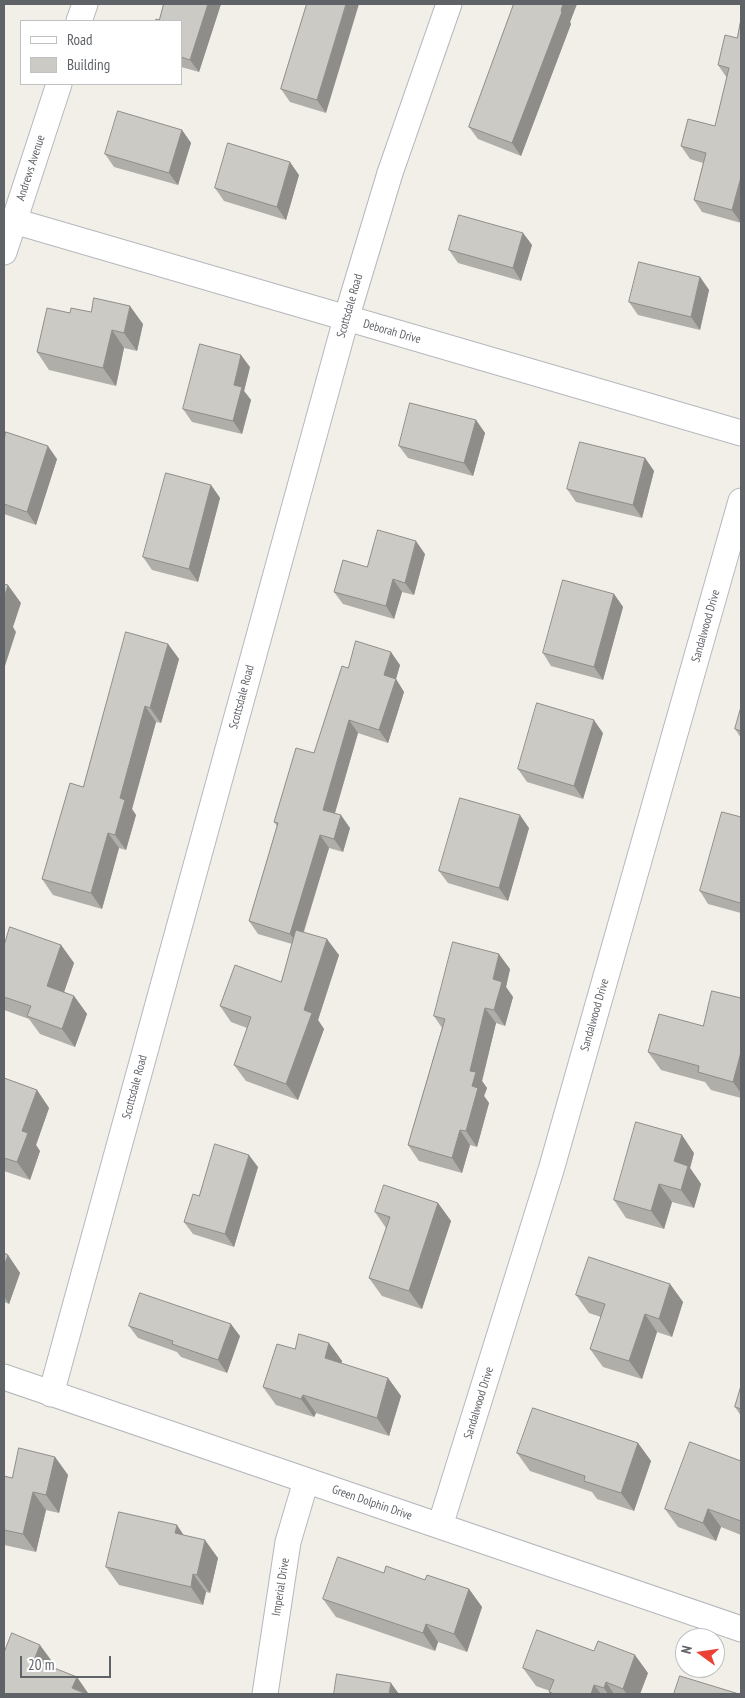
<!DOCTYPE html>
<html>
<head>
<meta charset="utf-8">
<style>
  body { margin:0 }
  #map { position:relative; width:745px; height:1698px; overflow:hidden; background:#f1efe8; font-family:"PT Sans Narrow",sans-serif }
  canvas { display:block }
  .frame { position:absolute; inset:0; border:5px solid #5f6368; pointer-events:none }
  .legend { position:absolute; left:20px; top:20px; width:162px; height:65px; box-sizing:border-box; background:#fff; border:1px solid #bfc1c3; margin:0; padding:6px 9px; list-style:none; font-size:15px; color:#5f6368 }
  .legend li { display:flex; align-items:center; gap:10px; height:25px }
  .legend b { width:25px; border:1px solid #bfc1c3 }
  .north { position:absolute; left:675px; top:1628px; width:50px; height:50px; box-sizing:border-box; background:#fff; border:1px solid #bfc1c3; border-radius:50%; rotate:284deg; font-size:14px; font-weight:700; line-height:20px; text-align:center; color:#5f6368 }
  .north::after { content:''; display:block; margin:auto; width:18px; height:22px; background:#ea4335; clip-path:polygon(50% 0,100% 100%,50% 72%,0 100%) }
  .scale { position:absolute; left:20px; top:1656px; width:91px; height:22px; box-sizing:border-box; border:2px solid #5f6368; border-top:0; padding-left:6px; font-size:15px; line-height:18px; white-space:nowrap; color:#5f6368; -webkit-text-stroke:4px #fff; paint-order:stroke }
</style>
</head>
<body>
<div id="map">
<canvas width="745" height="1698"></canvas>
<div class="frame"></div>
<ul class="legend">
<li><b style="height:6px;background:#fff"></b>Road</li>
<li><b style="height:14px;background:#cccac5"></b>Building</li>
</ul>
<div class="north">N</div>
<div class="scale">20 m</div>
</div>
<script>
const c = document.querySelector('canvas').getContext('2d');
c.lineJoin = 'round';
function trace(path, color, width, dash) { c.strokeStyle = color; c.lineWidth = width; c.lineCap = dash ? 'butt' : 'round'; c.setLineDash(dash || []); c.stroke(path); }
function fill(path, color) { c.fillStyle = color; c.fill(path, 'evenodd'); }
function drawText(font, color, halo, rows, align = 'center') {
  c.font = font + ' "PT Sans Narrow",sans-serif'; c.lineWidth = 5; c.setLineDash([]); c.textBaseline = 'middle'; c.strokeStyle = halo; c.fillStyle = color; for (const [text, x, y, turn = 0] of rows) {
    c.save(); c.translate(x, y); c.rotate((+turn || 0) * Math.PI / 180); c.textAlign = isNaN(turn) ? turn : align; if (halo) c.strokeText(text, 0, 0); c.fillText(text, 0, 0); c.restore();
  }
}
const minor = new Path2D(`
  M79,21l6,-17
  M14,221l727,212
  M4,252l55,-168
  M4,1377l737,252
  M51,1394l295,-1075 44,-146 59,-169
  M440,1526l111,-356 190,-669
  M265,1694l23,-152 18,-61`);
trace(minor, '#b5b8bc', 27);
trace(minor, '#fff', 25);
fill(new Path2D(`
  M164,4h57l-22,68 -18,-5v-46l-22,-1z
  M307,4l19,109 -36,-11 -9,-13z
  M514,4h63l-7,18 1,2 -50,132 -43,-17 -9,-12z
  M741,19v204l-39,-11 -8,-12 9,-37 -13,-4 -9,-13 34,-20 12,-48 -9,-13 19,-27z
  M182,130l9,13 -13,42 -64,-18 -9,-13z
  M299,175l-13,45 -62,-19 -9,-13z
  M523,233l9,12 -11,36 -63,-18 -9,-13z
  M700,277l9,13 -9,40 -62,-15 -9,-13z
  M91,312l52,12 -6,27 -13,-3 -8,38 -67,-16 -12,-18 33,-39z
  M250,367l-6,24 7,9 -9,34 -50,-12 -9,-13z
  M476,420l9,13 -12,43 -65,-18 -9,-12z
  M4,441l53,18 -21,66 -32,-11z
  M645,458l9,13 -12,47 -66,-16 -9,-13z
  M211,485l9,13 -22,84 -46,-12 -9,-13z
  M425,554l-11,41 -12,-3 -8,27 -51,-15 -9,-12 33,-25z
  M614,594l9,13 -20,73 -52,-14 -8,-13z
  M168,644l11,15 -18,64 -5,-1 -24,87 4,6 -10,35 -7,-2 -17,61 -49,-14 -11,-16 41,-92z
  M400,665l-4,14 8,13 -16,51 -30,-10 -23,80 15,15 -7,24 -14,-4 -25,84 35,23 -21,65 6,9 -26,71 -52,-19 -12,-16 13,-37 -16,-6 -11,-16 61,-24 11,-38 -34,-10 -9,-13 28,-95 -3,-4 40,-69 34,-85z
  M741,707v31l-6,-9z
  M603,733l-20,66 -56,-17 -9,-13z
  M741,817v96l-33,-9 -8,-13z
  M529,828l-21,73 -60,-18 -9,-12z
  M61,945l13,18 -10,29 10,4 13,18 -12,33 -35,-13 -11,-15 -25,-9v-64z
  M510,969l-4,18 7,10 -8,29 -9,-3 -14,58 5,7 -3,8 5,7 -12,44 -7,-2 -8,28 -43,-12 -11,-16 34,-117 -8,-12z
  M741,998v100l-30,-8 -6,-8 -44,-12 -13,-18 55,-26z
  M4,1078l33,12 12,18 -13,37 4,6 -10,29 -26,-9z
  M694,1153l-4,15 11,16 -7,24 -22,-6 -8,27 -38,-11 -12,-18z
  M258,1167l-24,80 -41,-13 -9,-12 15,-26z
  M438,1203l13,18 -29,88 -40,-13 -13,-18 17,-50 -11,-16z
  M4,1253l4,2 12,18 -11,31 -5,-2z
  M670,1284l13,18 -11,35 -15,-5 -15,47 -39,-12 -13,-18 11,-32 -12,-4 -13,-18z
  M129,1326l111,10 -13,37 -46,-16 -4,-5 -39,-14z
  M329,1343l13,18 -1,3 47,14 13,18 -12,40 -73,-23 -2,4 -38,-12 -13,-18 32,-38z
  M741,1386v30l-6,-9z
  M638,1443l13,18 -17,50 -37,-12 -5,-7 -62,-21 -13,-18z
  M55,1457l13,18 -9,38 -13,-3 -10,42 -32,-7v-69l8,2z
  M741,1461v74l-20,-8 -5,14 -38,-14 -13,-18z
  M183,1535l35,23 -8,35 -4,-1 -3,13 -84,-20 -13,-18z
  M384,1573l41,7 44,9 13,18 -15,45 -29,-10 -3,9 -99,-34 -13,-18z
  M523,1668l125,5 -8,21h-89l-2,-2 1,-1 -14,-5z`), '#afaea9');
fill(new Path2D(`
  M208,4h13l-22,68 -9,-12z
  M346,4h13l-33,109 -9,-13z
  M563,4h14l-7,18 1,2 -50,132 -9,-13z
  M182,130l9,13 -13,42 -9,-12z
  M290,162l9,13 -13,45 -9,-13z
  M741,177v46l-9,-13z
  M523,233l9,12 -11,36 -8,-13z
  M700,277l9,13 -9,40 -9,-13z
  M130,306l13,18 -6,27 -13,-18z
  M112,330l12,18 -8,38 -13,-18z
  M241,355l9,12 -6,24 7,9 -9,34 -9,-13 1,-36z
  M476,420l9,13 -12,43 -9,-13z
  M48,446l9,13 -21,66 -9,-13z
  M645,458l9,13 -12,47 -9,-13z
  M211,485l9,13 -22,84 -9,-13z
  M416,541l9,13 -11,41 -9,-12z
  M393,579l9,13 -8,27 -8,-13z
  M8,585l13,18 -8,24 3,5 -12,37v-71z
  M614,594l9,13 -20,73 -9,-13z
  M168,644l11,15 -18,64 -11,-15z
  M391,652l9,13 -4,14 8,13 -16,51 -9,-13 5,-55z
  M145,706l11,16 -24,87 4,6 -10,35 -11,-15 5,-37z
  M349,720l9,13 -26,90 -9,-13z
  M594,720l9,13 -20,66 -9,-13z
  M341,815l9,13 -7,24 -9,-13z
  M520,815l9,13 -21,73 -9,-13z
  M108,833l11,15 -17,61 -11,-16z
  M320,835l9,13 -30,98 -9,-12z
  M327,939l12,16 -21,65 6,9 -26,71 -12,-16 18,-74z
  M61,945l13,18 -14,41 -13,-18z
  M499,954l11,15 -4,18 7,10 -8,29 -11,-16 -1,-31z
  M74,996l13,18 -12,33 -13,-18z
  M485,1008l11,15 -14,58 5,7 -3,8 5,7 -12,44 -11,-16 6,-45 -2,-15z
  M741,1052v41l-8,-11z
  M37,1090l12,18 -13,37 4,6 -10,29 -13,-18 5,-31z
  M460,1130l10,15 -8,28 -10,-15z
  M682,1135l12,18 -4,15 11,16 -7,24 -13,-18 -7,-29z
  M249,1155l9,12 -24,80 -9,-13z
  M659,1184l13,18 -8,27 -13,-18z
  M438,1203l13,18 -29,88 -13,-18z
  M8,1255l12,18 -11,31 -5,-8v-30z
  M670,1284l13,18 -11,35 -13,-18z
  M645,1314l12,18 -15,47 -13,-18z
  M231,1324l9,12 -13,37 -9,-13z
  M329,1343l13,18 -5,15 -12,-18z
  M388,1378l13,18 -12,40 -12,-18z
  M303,1395l13,18 -2,4 -13,-18z
  M638,1443l13,18 -17,50 -13,-18z
  M55,1457l13,18 -9,38 -13,-18z
  M33,1492l13,18 -10,42 -13,-18z
  M708,1509l13,18 -5,14 -13,-18z
  M177,1525l12,18 -14,-10z
  M205,1540l13,18 -8,35 -13,-18z
  M193,1574l13,18 -3,13 -12,-18z
  M469,1589l13,18 -15,45 -13,-18z
  M426,1624l12,18 -3,9 -12,-18z
  M40,1645l11,15 -6,15 -11,-15z
  M635,1655l13,18 -8,21h-13l-4,-5z
  M77,1677l11,16 -1,1 -15,-6z
  M606,1682l8,12h-6l-4,-6z
  M391,1683l8,11h-10z
  M594,1685l7,9h-10z`), '#8f8d8a');
const building = new Path2D(`
  M164,4h44l-18,56 -9,-3v-36h-26l1,-2 3,1z
  M307,4h39l-29,96 -36,-11z
  M514,4h49l-2,7 1,1 -50,131 -43,-16z
  M741,19v158l-9,33 -38,-10 12,-47 -25,-7 7,-27 27,7 14,-58 -11,-3 7,-30 12,3z
  M118,111l64,19 -13,43 -64,-19z
  M228,143l62,19 -13,45 -62,-19z
  M459,215l64,18 -10,35 -64,-18z
  M639,262l61,15 -9,40 -62,-15z
  M94,298l36,8 -6,27 -12,-3 -9,38 -66,-16 10,-44 23,5 1,-5 20,4z
  M200,344l41,11 -7,30 8,2 -9,34 -50,-12z
  M410,403l66,17 -12,43 -65,-17z
  M6,432l42,14 -21,66 -23,-8v-63z
  M580,442l65,16 -12,47 -66,-16z
  M166,473l45,12 -22,84 -46,-12z
  M378,530l38,11 -11,42 -12,-4 -7,27 -52,-14 9,-32 24,7z
  M563,580l51,14 -20,73 -51,-14z
  M4,584l4,1 -4,13z
  M126,632l42,12 -18,64 -5,-2 -25,92 5,2 -10,35 -7,-2 -17,60 -49,-14 28,-96 13,4z
  M356,641l35,11 -7,23 12,4 -17,51 -30,-10 -26,90 18,5 -7,24 -14,-4 -30,99 -41,-13 29,-98 -4,-1 22,-74 18,5 28,-87 6,2z
  M537,703l57,17 -20,66 -56,-17z
  M741,707v24l-6,-2z
  M460,798l60,17 -21,73 -60,-17z
  M722,812l19,5v83l-1,3 -40,-12z
  M10,927l51,18 -14,41 27,10 -12,33 -35,-13 4,-10 -27,-9v-51z
  M296,930l31,9 -23,71 8,3 -26,71 -52,-19 17,-48 -31,-11 15,-41 46,17z
  M453,942l46,12 -6,25 9,3 -8,28 -9,-2 -15,63 6,1 -4,14 6,2 -12,43 -6,-1 -8,28 -44,-13 37,-126 -11,-3z
  M712,991l29,7v54l-8,30 -35,-10 1,-6 -51,-14 11,-38 44,12z
  M4,1078l33,12 -15,41 6,2 -11,29 -13,-4z
  M636,1122l46,13 -8,26 14,5 -7,24 -22,-6 -8,27 -37,-11z
  M215,1144l34,11 -24,79 -41,-12 9,-28 6,2z
  M384,1185l54,18 -29,88 -40,-13 21,-61 -15,-5z
  M4,1253l4,2 -4,11z
  M589,1257l81,27 -11,35 -14,-5 -16,47 -39,-12 15,-45 -29,-9z
  M140,1293l91,31 -13,36 -46,-16 1,-3 -44,-15z
  M299,1334l30,9 -4,15 63,20 -11,40 -74,-23 -2,4 -38,-12 14,-43 18,5z
  M741,1386v23l-6,-2z
  M533,1408l105,35 -17,50 -37,-12 1,-5 -68,-23z
  M690,1442l51,19v60l-33,-12 -5,14 -38,-14z
  M19,1448l36,9 -9,38 -13,-3 -10,42 -19,-4v-54l8,2z
  M119,1512l58,13 -2,8 30,7 -8,35 -4,-1 -2,13 -85,-20z
  M338,1557l46,16 2,-7 39,14 2,-5 42,14 -15,45 -28,-10 -3,9 -100,-34z
  M537,1630l57,21 4,-10 37,14 -12,34 -17,-7 -2,6 -10,-3 -3,9h-37l-5,-2 5,-12 -31,-12z
  M12,1633l28,12 -6,15 43,17 -5,11 14,6h-79l-3,-1v-40z
  M337,1674l54,9 -2,11h-55z
  M680,1676l59,18h-65z`);
fill(building, '#cccac5');
trace(building, '#8f8d8a', 1);
drawText('12px', '#5f6368', '#fff', [
  ["Andrews Avenue",31,168,-72],
  ["Scottsdale Road",350,306,-74],
  ["Deborah Drive",392,332,16],
  ["Sandalwood Drive",706,626,-74],
  ["Scottsdale Road",242,697,-75],
  ["Sandalwood Drive",595,1015,-74],
  ["Scottsdale Road",135,1087,-75],
  ["Sandalwood Drive",479,1403,-73],
  ["Green Dolphin Drive",372,1503,19],
  ["Imperial Drive",281,1587,-81]
]);
</script>
</body>
</html>
